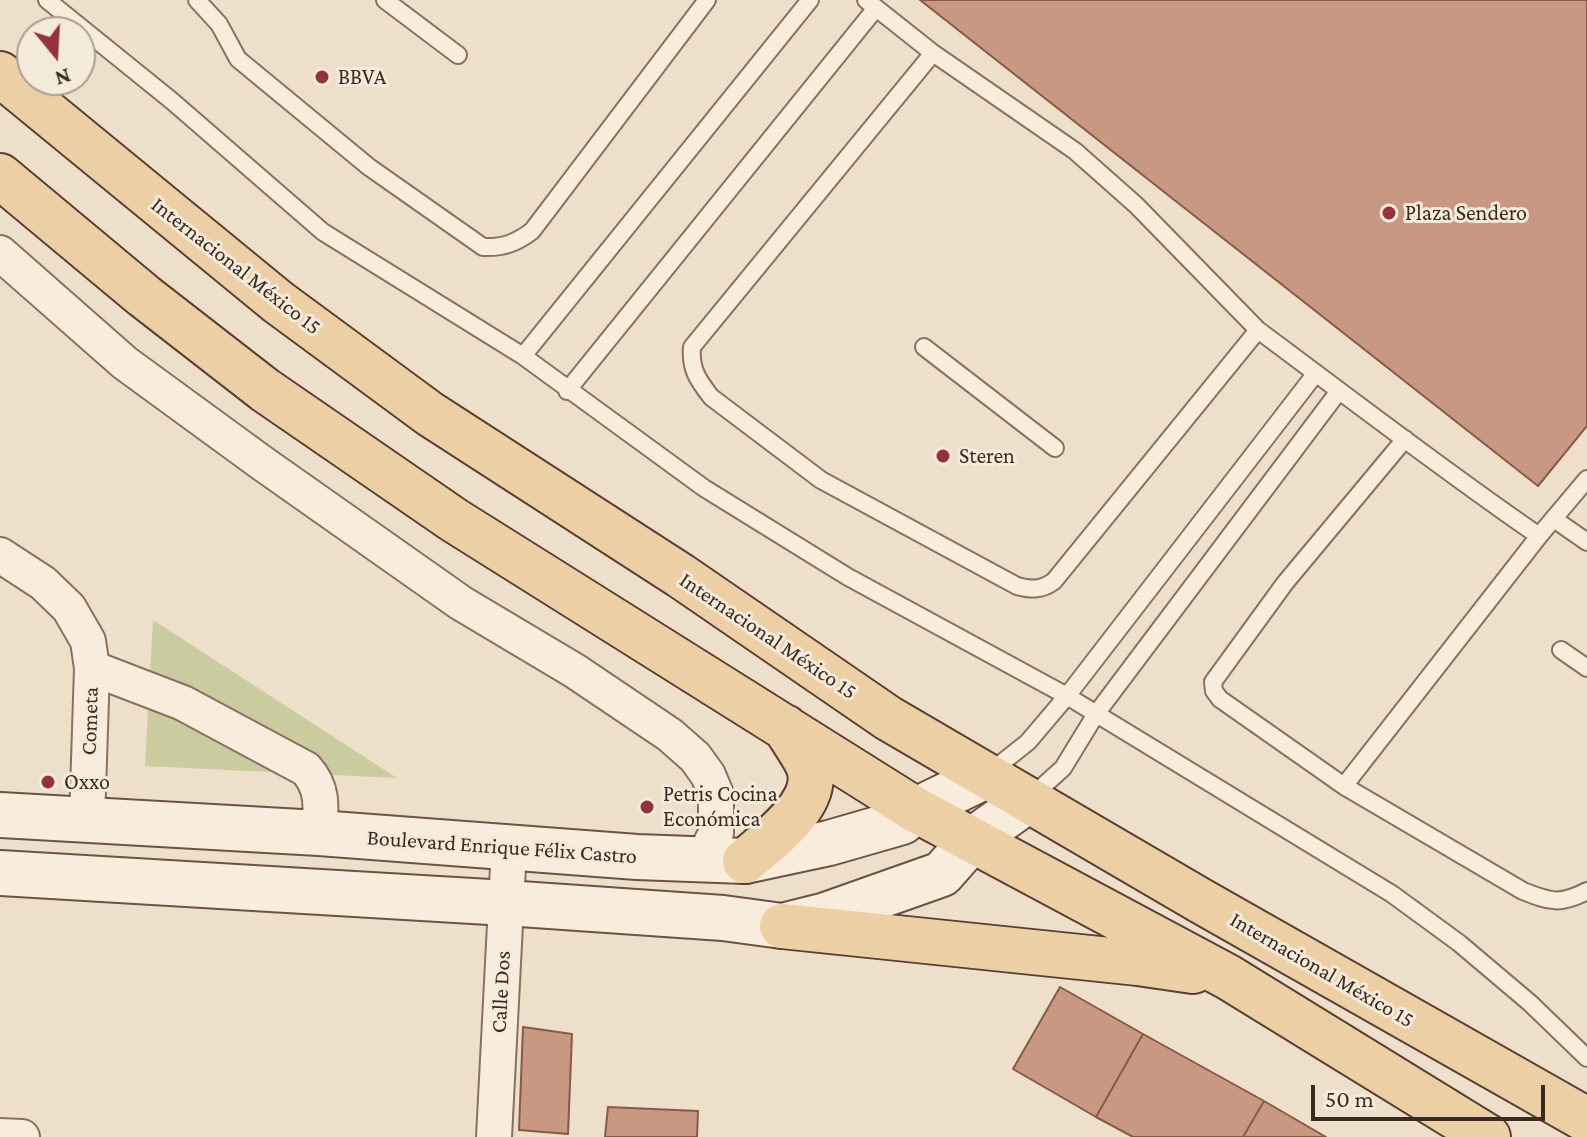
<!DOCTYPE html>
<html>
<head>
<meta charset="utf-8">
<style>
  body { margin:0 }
  #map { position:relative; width:1587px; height:1137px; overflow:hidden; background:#eddfca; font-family:"Crimson Pro",serif }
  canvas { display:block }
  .north { position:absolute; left:16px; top:16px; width:80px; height:80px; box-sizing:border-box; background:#f4eada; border:2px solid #aa9e90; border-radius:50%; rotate:162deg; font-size:22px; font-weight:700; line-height:32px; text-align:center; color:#3a2b22 }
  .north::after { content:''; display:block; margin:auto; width:28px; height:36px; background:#94333e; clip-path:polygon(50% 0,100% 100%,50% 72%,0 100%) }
  .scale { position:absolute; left:1311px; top:1085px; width:234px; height:36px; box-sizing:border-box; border:4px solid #3a2b22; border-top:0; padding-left:10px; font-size:24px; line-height:28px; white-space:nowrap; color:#3a2b22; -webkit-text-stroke:6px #f4eada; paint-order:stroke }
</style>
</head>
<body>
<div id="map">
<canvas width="1587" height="1137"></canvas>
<div class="north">N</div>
<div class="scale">50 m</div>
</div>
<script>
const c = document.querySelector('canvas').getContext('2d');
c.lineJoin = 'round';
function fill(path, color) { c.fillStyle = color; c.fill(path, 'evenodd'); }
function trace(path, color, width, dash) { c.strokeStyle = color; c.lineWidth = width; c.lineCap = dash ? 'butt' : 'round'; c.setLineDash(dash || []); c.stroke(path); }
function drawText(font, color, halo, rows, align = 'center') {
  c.font = font + ' "Crimson Pro",serif'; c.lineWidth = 6; c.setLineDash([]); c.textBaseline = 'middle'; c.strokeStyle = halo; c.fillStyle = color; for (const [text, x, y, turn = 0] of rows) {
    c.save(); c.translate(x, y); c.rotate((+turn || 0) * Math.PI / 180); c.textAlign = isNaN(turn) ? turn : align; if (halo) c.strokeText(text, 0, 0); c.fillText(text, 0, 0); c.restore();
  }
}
fill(new Path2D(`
  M153,620l244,158 -252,-12z`), '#cacb9e');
const building = new Path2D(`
  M920,0h667v426l-49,60z
  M1060,987l83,47 -47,83 -83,-48z
  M523,1027l49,7 -4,100 -49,-4z
  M1143,1034l121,67 -21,36h-110l-37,-20z
  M1264,1101l62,36h-83z
  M608,1107l90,4 -1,26h-92z`);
fill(building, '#c89883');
trace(building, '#875946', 2);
const service = new Path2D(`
  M47,0l125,101 151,131 200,124 181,132 144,89 219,119 325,198 67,49 71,60 57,55
  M197,0l22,24 19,35 131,108 114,80c20,1 33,-4 49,-16l175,-231
  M385,0l73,55
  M866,0l67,53 142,98 61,54 122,125 -204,251c-12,9 -22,9 -37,5l-196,-106 -110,-83c-13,-17 -21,-28 -19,-50l241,-294
  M1258,330c93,69 185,140 281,206l-195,250 -124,-87 -6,-8 -1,-9 72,-99 120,-144
  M924,347l131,101
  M523,356l287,-356
  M567,391l309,-383
  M1554,519l33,23
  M1539,536l48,-57
  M1561,650l26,18
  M989,773l39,-31 39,-46 249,-323
  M1344,786l179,105c28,11 37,14 64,0
  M1031,797l32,-29 33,-54 243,-323`);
const minor = new Path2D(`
  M0,253l125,110 137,100 199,140 114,68 95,64 25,22 13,18 8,19v39l-14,28
  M0,555l43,28 26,25 19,33 4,27 -5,153
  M92,668l91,35 123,66c18,20 15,39 13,64
  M0,1136l22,1
  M494,1137l15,-290`);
const secondary = new Path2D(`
  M0,815l319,18 318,24 108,4 84,-18 73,-21 14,-12 70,-34
  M0,873l506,30 217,15 59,8 44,-11 116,-41 29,-33 56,-40`);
const primary = new Path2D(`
  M0,74l278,228 152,112 251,162 207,142 313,183 386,219
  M0,176l144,120 121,94 189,130 462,290 312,167 260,160
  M745,861c22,-19 72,-55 65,-89 -2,-12 -19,-34 -25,-45
  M782,926l356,37 55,8`);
trace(service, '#89715f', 20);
trace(minor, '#89715f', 38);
trace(secondary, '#6b5242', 48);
trace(primary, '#574033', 48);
trace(service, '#f8eddd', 16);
trace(minor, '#f8eddd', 34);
trace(secondary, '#f8eddd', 44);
trace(primary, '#edcfa5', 44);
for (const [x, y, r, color] of [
  [322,77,8,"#94333e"],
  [1389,213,8,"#94333e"],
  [943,456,8,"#94333e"],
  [48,782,8,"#94333e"],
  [647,807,8,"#94333e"]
]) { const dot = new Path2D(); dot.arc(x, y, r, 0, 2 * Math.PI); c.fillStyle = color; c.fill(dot); trace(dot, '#f4eada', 3); }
drawText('22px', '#3a2b22', '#f4eada', [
  ["BBVA",338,77],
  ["Plaza Sendero",1405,213],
  ["Steren",959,456],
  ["Oxxo",64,782],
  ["Petris Cocina",663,794],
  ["Económica",663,819]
], 'left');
drawText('22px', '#3a2b22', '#f4eada', [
  ["Internacional México 15",236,266,38],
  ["Internacional México 15",768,636,34],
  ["Cometa",90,721,-88],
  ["Boulevard Enrique Félix Castro",502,847,4],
  ["Internacional México 15",1322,970,30],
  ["Calle Dos",501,992,-87]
]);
</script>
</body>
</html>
